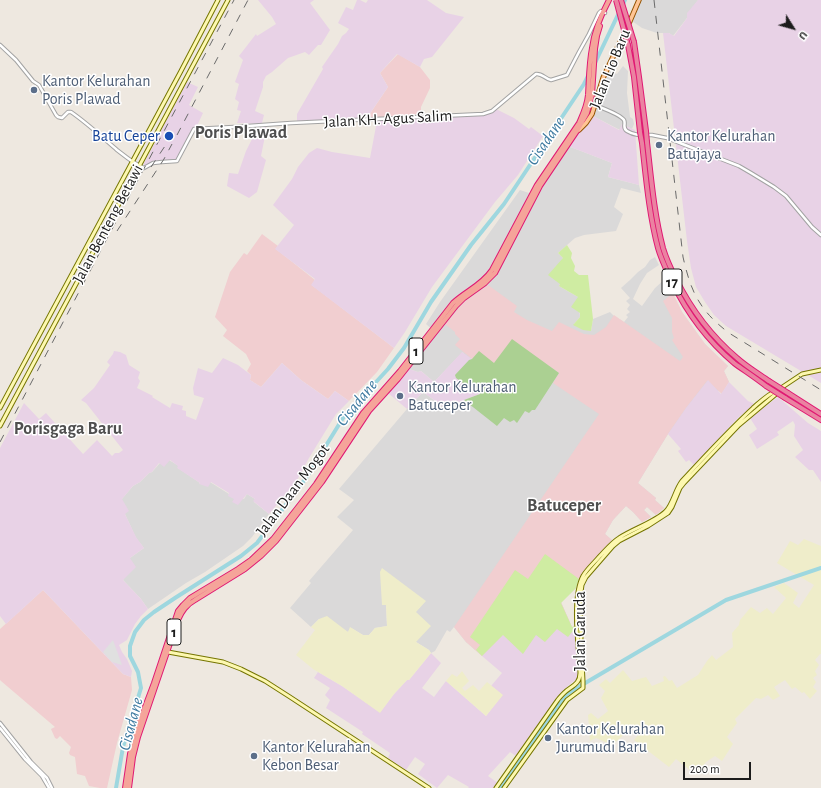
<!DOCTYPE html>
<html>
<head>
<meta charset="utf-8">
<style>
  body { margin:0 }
  #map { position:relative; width:821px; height:788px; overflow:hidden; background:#eee8e0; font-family:"Alegreya Sans",sans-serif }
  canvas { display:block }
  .north { position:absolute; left:773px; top:8px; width:40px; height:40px; -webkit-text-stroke:3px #fff; paint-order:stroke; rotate:127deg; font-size:11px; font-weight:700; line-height:16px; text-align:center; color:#1c1c1c }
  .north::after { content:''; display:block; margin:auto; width:14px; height:18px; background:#1c1c1c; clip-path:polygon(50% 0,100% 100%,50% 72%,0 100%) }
  .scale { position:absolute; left:683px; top:762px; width:68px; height:18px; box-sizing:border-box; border:2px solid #1c1c1c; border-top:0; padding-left:5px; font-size:12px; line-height:14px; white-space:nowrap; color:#1c1c1c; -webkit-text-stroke:3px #fff; paint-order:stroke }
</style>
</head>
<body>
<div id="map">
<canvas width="821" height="788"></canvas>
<div class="north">U</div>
<div class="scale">200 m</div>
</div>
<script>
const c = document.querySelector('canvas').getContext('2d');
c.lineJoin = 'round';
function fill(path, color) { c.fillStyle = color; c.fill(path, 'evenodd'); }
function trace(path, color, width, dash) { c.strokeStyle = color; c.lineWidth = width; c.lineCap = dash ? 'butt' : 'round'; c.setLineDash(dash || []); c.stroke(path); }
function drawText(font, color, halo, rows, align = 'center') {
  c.font = font + ' "Alegreya Sans",sans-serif'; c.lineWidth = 3; c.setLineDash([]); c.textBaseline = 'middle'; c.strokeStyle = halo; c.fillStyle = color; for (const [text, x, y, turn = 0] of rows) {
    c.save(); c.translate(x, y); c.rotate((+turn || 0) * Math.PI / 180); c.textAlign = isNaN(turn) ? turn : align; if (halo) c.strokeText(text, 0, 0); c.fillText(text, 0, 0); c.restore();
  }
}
fill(new Path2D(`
  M640,0h58l-11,18 -14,18 -4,-3h-12l-15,-5 -10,-7z
  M623,66l5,5 -1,22 3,24 3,2 1,5 -2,5 -10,-5 -2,6 -27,-14 14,-46 10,4z
  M568,146l44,17 -4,14 31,8 2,8 -20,-5 -7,19 9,7 -7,17 -32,4 -9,3 -17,15 5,5 -3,26 -1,2 19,11 2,20 -6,7 17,7 2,-12 17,-7 4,4 10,6 4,-5 -2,-2 4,-3 -3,-3 3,-4 -4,-4 4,-3 -9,-10 9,-8 8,-8 7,-5 5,-7 5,-3 4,8 -12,8 -7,11 -7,15 9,7 13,-18 10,-9 17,33 23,32 23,22 -4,5 5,11 -61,52 -30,49 18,15 -1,2 9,8 -8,7 -9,-8 -3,3 7,7 -9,5 -9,-10 -7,-6 -13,14 -8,14 7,6 -14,15 -19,24 -3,9 -15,14 11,25 3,-1v6l-72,3 -21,21 -16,-14 -12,-15 -4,5 -3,-2 -12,21 -4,2 -2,-3 -13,-8v-31l9,-10 -42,4h3l1,21 -12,2 -6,7h-6l-12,-7 -3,4 -29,-13 -8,8 -21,-19 21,-25 -2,-2 44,-51 -16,-13 17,-17 -15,-11 68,-80 16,-17 22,16 35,-14 -17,-42 -29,30 -13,-11 -3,1 -9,-3 16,-22 12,-13 -11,-10 14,-22 80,-112 15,5z
  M169,460l10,6 -1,2 22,15 -1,1 11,-2 19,12 15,5 3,-5 8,5 -1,3 15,12 -17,23 -9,9 -38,26 -19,11 -38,26 -7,-10 -18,-19 7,-22 14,-10 -8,-10 -11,-24 -4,-14 12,-14 7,-4 9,-9 3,-1 8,-9z`), '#dad9d9');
fill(new Path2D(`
  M398,54l22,13 10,13v8l-9,19v7l-54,4 21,-31 -8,-14z
  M262,234l16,12 -2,3 39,31 -3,5 82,63 -17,24 -28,29 -14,-10 -7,8 -27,-19 -19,-17 -21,24 -11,-7 1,-5 -4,-4 4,-7 -5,-10 -23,-18 4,-6 -12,-13 15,-45 14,-19 3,2z
  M488,285l29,21 -3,6 13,8 25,11 7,-9 25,12 10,1 12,-8 8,-12 66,46 3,-4 -11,-17 2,-2 -2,-6v-14l-9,-17 10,-8 9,19 23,32 23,22 -4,5 5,11 -7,12 -15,-13 -21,27 -18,26 -30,49 18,15 -1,2 9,8 -8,7 -9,-8 -3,3 7,7 -9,5 -9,-10 -7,-6 -13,14 -8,14 7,6 -14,15 -19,24 -3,9 -15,14 11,25 3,-1v6l-72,3 -21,21 -16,-14 -12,-15 145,-213 -46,-31 6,-10 -47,-33 -18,24 -22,-5 -17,-14 5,-6 -5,-5v-2l-10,-8 20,-23z
  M43,590l80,84 8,3 1,13 -15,53 -10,45h-7l-11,-2 -4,-10 -8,-2 -2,-17 -5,-2 -1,-2 2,-6 -11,-11 -3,3 -2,-1 -4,-9 4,-2 -54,-46 -1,-1v-51z`), '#f1ced0');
fill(new Path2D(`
  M258,0h56l-4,3 20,27 -9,15h-3l-9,10 -4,-3 -17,6 -16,14 -6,4 -3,6v5l-8,24 9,4 -2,8 -3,1 -22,-1 4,-12 -4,-1 2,-8 -4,-3 4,-15 -4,-2 8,-22 -4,-4 17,-22 1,2 19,-12 -4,-7z
  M357,0h3l6,3 2,-3h59l19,13 18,4 -32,40 -8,2 -4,8 -23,-13 -17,19 8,14 -21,31 -70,4v-8l26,-45 -1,-2 16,-23 4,-8 4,-3 3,-4 -11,-6 8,-16 7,3z
  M698,0h123v383l-95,-57 -12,-11 -9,-13 -9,-15 -5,-19 -4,-27 -24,-208h6l5,3 13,-18v-5z
  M187,82l11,5 -9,18 14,8 -7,15 -19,33 -13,-1 -9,2 -8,4 -4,-1z
  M496,109l18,9 15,11 2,-2 12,9 -25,39 -23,27 -63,85 -27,45 -11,16 -83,-63 4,-6 -40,-30 19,-24 -21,-20 19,-26 6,-12 11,-14 8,-5 15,4 38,6 7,-37 44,-4 64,-2 7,-2 1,-2z
  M593,116l26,14 3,-6 13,6 4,55 -31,-8 4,-14 -44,-17z
  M267,125l-5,10 3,1 -4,20 5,4 -9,32 -8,6 -22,-12 2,-13 9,1 8,-23 7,-14 5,1 6,-12z
  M114,351l6,1 6,3 3,10 11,7 -2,6 2,3 -3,7 16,8 -1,1 18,11 2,-5 11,3 -1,4 4,1v5l10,4 8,-22 -10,-3 -1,-7 5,-20 14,5 11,-15 15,7 13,10 -1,5 11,7 21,-24 19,17 27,19 7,-8 14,10 -13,13 -27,44 -13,24 -27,32 -16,-13 2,-2 -8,-5 -9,11 -6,-3 2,-3 -6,-3 1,-3 -18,-11 -3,5 -9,-3 1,-1 -23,-15 1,-2 -8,-6 -6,7 -5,-4 -7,9 -3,1 -9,9 -7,4 -11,13 7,12 -4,3 11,23 8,11 -14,10 6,9 -13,13 18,19 7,10 -7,7 -6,8 -8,16 -8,5 3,7 5,7 5,12 -1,6 -8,-3 -80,-84 -37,34 -6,-8v-168l24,-45 15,16 7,-6 37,41 14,-14 15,16 3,-3h4l4,-3 -37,-47 -5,-3 13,-12 16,-23 -3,-3 6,-8z
  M462,352l10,7 -1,29 1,-2 9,6 -1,2 -35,14 -22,-16 -16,17 -19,-16 21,-24 9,3 3,-1 13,11z
  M708,380l13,14 8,-12 19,19 7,3 -16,13 -45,48 -5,-5 -3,2 -8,-11 3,-2 -13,-15 18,-26z
  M778,397l30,26 13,8v51l-8,-12h-4l-14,-13 8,-7 -9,-14 1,-11 -2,-4 -16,11 2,3 -22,14 -8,-14 8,-6 -7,-11z
  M557,629l15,3h3l3,47 -7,4 -12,12 -43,61 -6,-4 -22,24 10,7 -5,5h-25l1,-1 -21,-12 -11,13 -19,-14 7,-10 -10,-7 -9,13 -18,-12 2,-5 -28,-19 1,-2 -37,-24 4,-8 -5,-5 5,-7 -16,-10 4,-6 24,14 38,26 14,-18 13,-14h2l22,-27 10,10 -19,25 12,9 12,-16 40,35 16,-21 -11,-9 11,-13 -20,-17 21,-21h33z`), '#e8d2e6');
fill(new Path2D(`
  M804,539l17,7v108h-1l-5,6 4,5 -4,6 2,4 -4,3 3,4 -3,5 4,4 -7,8 -6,-7 -2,1 -7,-6 -3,2 -7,-9 -11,7 6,9 -7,4 -5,-5 -7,4 -5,-1 -21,21 2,4 -10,14 6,7 -11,17 -7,-5 -9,6 -10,13 -20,-16 -7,8 -35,-27 6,-7 -6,-7 -22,19 -16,-7 -6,3 -2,-26 3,-2 7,6 10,-8 -7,-13 4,-7 -6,-6 7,-6 4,4 13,-13 9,11 14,-4 6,9 12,-5 -1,-4 2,-1 4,5 3,-1 5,8 21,-13 9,-14 5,-6 4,5 17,-13 -1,-14 7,-8 1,-5 11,-13 9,6 7,-5 6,6 13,-16 -12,-11 10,-4 14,10 -5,10 6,5 15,-23 -37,-22 13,-22 8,4z
  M382,568l44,33 -10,11 15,14 -15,16 13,8 2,3 -22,27h-2l-13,14 -14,19 -38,-27 -29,-17 -17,-14 19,-25 -4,-3 8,-8 8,-3 21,16 2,-5 13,8h6l6,-7 12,-2 -1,-21h-4l-2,-33z
  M462,671l7,10 -7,7 3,3 8,-6 6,6 8,-9 16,13 -17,21 -40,-35 6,-7 5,3z`), '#efedca');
fill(new Path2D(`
  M567,245l5,8 -1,5 4,8 -1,5 5,4h9l5,44 -2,12 -8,-1 -10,-5 7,-8v-4l-9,-6 7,-10 -19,-11 1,-2 -12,-9 15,-17 -5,-5z
  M545,554l34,25 -3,9 -15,15 11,24 3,-1v6h-3l-4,5 -11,-8 -12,13 -9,-7 -13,19 -20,-19 -21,21 -6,-6 4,-5 -10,-8 45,-67 13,9z`), '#cfeca2');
fill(new Path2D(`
  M512,339l47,34 -24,37h-3l-3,3 -4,-2 -8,12 -3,-3 -4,2 -6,-4 -7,8 -33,-26 16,-6 1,-2 -9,-6 -2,2 -14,-10 -1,-3 14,-15 3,-1 7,-8 15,12z`), '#abd092');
fill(new Path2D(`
  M113,640l9,25 -10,-3 -9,-10z`), '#e0e0e0');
trace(new Path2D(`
  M595,63l30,-63
  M116,788l7,-41 18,-59 -3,-16 -8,-16v-10l5,-14 9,-12 10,-8 21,-14 66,-42 16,-13 49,-65 37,-60 45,-49 16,-21 27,-46 40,-57 33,-41 80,-120 5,-10
  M500,788l64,-91 6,-5 156,-92 95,-32`), '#9ed7df', 4);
const tertiary = new Path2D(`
  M0,45l16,15 17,21 6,4 17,30 2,2 4,1 6,-6h3c16,11 31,25 46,38 9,7 17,14 27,18l9,-5 9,-1 15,-1 17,-32 40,-2 57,-4 192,-9 9,-3 44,-37c6,-1 9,5 15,6l16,-5 12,-23 10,-18 10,-21 2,-2 4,2
  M595,105c7,3 25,9 29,15 2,4 -2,8 3,11 8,5 16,4 25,4 5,1 10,2 15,3l72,28 12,7 23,14 12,9 26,31 9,8
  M0,723l31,39 16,16 5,10
  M0,728l25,31 17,17 7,12`);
const secondary = new Path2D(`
  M0,408l181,-337 37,-71
  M0,426l228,-426
  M168,652l55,10 18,7 24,12 25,16 139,91
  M496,788l61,-87c2,-3 4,-5 7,-8 7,-7 16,-8 16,-20 -1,-25 -9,-75 3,-97 4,-7 11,-13 16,-19 6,-6 12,-14 20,-19 13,-9 36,-16 47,-27 7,-7 9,-21 16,-30 23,-25 46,-50 71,-73 7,-6 16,-15 25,-18l24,-16 19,-4
  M504,788l63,-88 16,-12v-7l-2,-41 -1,-41 2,-14 4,-8 27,-31 6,-5 29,-15 20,-13 4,-6 8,-19 4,-5 55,-58 37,-31 2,-3`);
const primary = new Path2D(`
  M577,131l2,-1 7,-7 6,-9 11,-36 27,-57 9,-21`);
const trunk = new Path2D(`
  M125,788l5,-34 4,-18 20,-53 24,-72 5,-6 7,-7 48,-29 13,-9 22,-21 43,-55 47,-71 37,-42 53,-68c13,-12 29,-18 39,-33l45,-85 42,-62c4,-9 8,-17 9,-28 1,-16 1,-32 4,-47 2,-17 9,-33 17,-48
  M129,788l4,-31 5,-20 40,-117c4,-9 8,-15 17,-20l50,-31 16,-13 15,-15 46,-59 47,-71 29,-32 58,-73 8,-8 21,-15 10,-10 45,-87 37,-55 10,-18 5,-18 3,-46 2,-13 3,-10`);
const motorway = new Path2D(`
  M634,42l5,35 7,54
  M628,45l6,32 6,55
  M647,142c4,35 7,72 16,106 3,10 8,21 13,31 15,30 35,57 61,79 10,9 22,16 32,23
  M642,143c4,35 7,71 16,105 3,11 9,23 14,34 15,31 36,59 62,81 11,8 22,15 32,23
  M788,393l33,21
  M785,398l36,22`);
trace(tertiary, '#a3a3a3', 4.5);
trace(secondary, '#757500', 5);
trace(primary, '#935200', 5.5);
trace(trunk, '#e01973', 6);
trace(motorway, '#e01973', 6);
trace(tertiary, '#fff', 2.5);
trace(secondary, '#fdf8b0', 3);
trace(primary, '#ffc594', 3.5);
trace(trunk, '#f5a49a', 4);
trace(motorway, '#eb82a1', 4);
trace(new Path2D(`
  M654,0l29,257c8,35 16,53 46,76l92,57
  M177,135l71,-135
  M151,167l16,-24
  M117,231l47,-72 8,-15
  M0,442l131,-249 103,-193`), '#6a6a6a', 1, [8, 8]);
const motorwayBridge = new Path2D(`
  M616,0l12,45
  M621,0l13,42
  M646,131l1,11
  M640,132l2,11
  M769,381l19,12
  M766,386l19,12`);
trace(motorwayBridge, '#e01973', 6, []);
trace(motorwayBridge, '#eb82a1', 4);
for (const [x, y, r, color] of [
  [34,90,4,"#5c6f8a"],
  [169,136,5,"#1a4fb4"],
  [659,145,4,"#5c6f8a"],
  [400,396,4,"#5c6f8a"],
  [548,738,4,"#5c6f8a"],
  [254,756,4,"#5c6f8a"]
]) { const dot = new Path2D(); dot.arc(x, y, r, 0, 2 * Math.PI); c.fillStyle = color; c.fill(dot); trace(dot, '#fff', 1.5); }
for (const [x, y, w] of [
  [672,282,20],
  [416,351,14],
  [174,632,14]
]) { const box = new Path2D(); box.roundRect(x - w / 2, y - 13, w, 26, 3); c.fillStyle = '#fff'; c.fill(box); trace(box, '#1c1c1c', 1); }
drawText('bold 15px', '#1c1c1c', null, [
  ["17",672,282],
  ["1",416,351],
  ["1",174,632]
]);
drawText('16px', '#1c1c1c', '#fff', [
  ["Jalan Lio Baru",610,69,-68],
  ["Jalan KH. Agus Salim",388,119,-3],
  ["Jalan Benteng Betawi",108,224,-62],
  ["Jalan Daan Mogot",293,490,-53],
  ["Jalan Garuda",580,631,-90]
]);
drawText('16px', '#4e5e75', '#fff', [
  ["Kantor Kelurahan",42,81],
  ["Poris Plawad",42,99],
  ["Kantor Kelurahan",667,136],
  ["Batujaya",667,154],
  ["Kantor Kelurahan",408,387],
  ["Batuceper",408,405],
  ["Kantor Kelurahan",556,729],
  ["Jurumudi Baru",556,747],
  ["Kantor Kelurahan",262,747],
  ["Kebon Besar",262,765]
], 'left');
drawText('16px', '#164399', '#fff', [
  ["Batu Ceper",160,136]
], 'right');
drawText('italic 17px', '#3e7aa0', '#fff', [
  ["Cisadane",546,141,-56],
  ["Cisadane",357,403,-51],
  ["Cisadane",131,724,-75]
]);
drawText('bold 18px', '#4f4f4f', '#fff', [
  ["Poris Plawad",241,133],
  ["Porisgaga Baru",68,429],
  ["Batuceper",564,506]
]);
</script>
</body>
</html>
